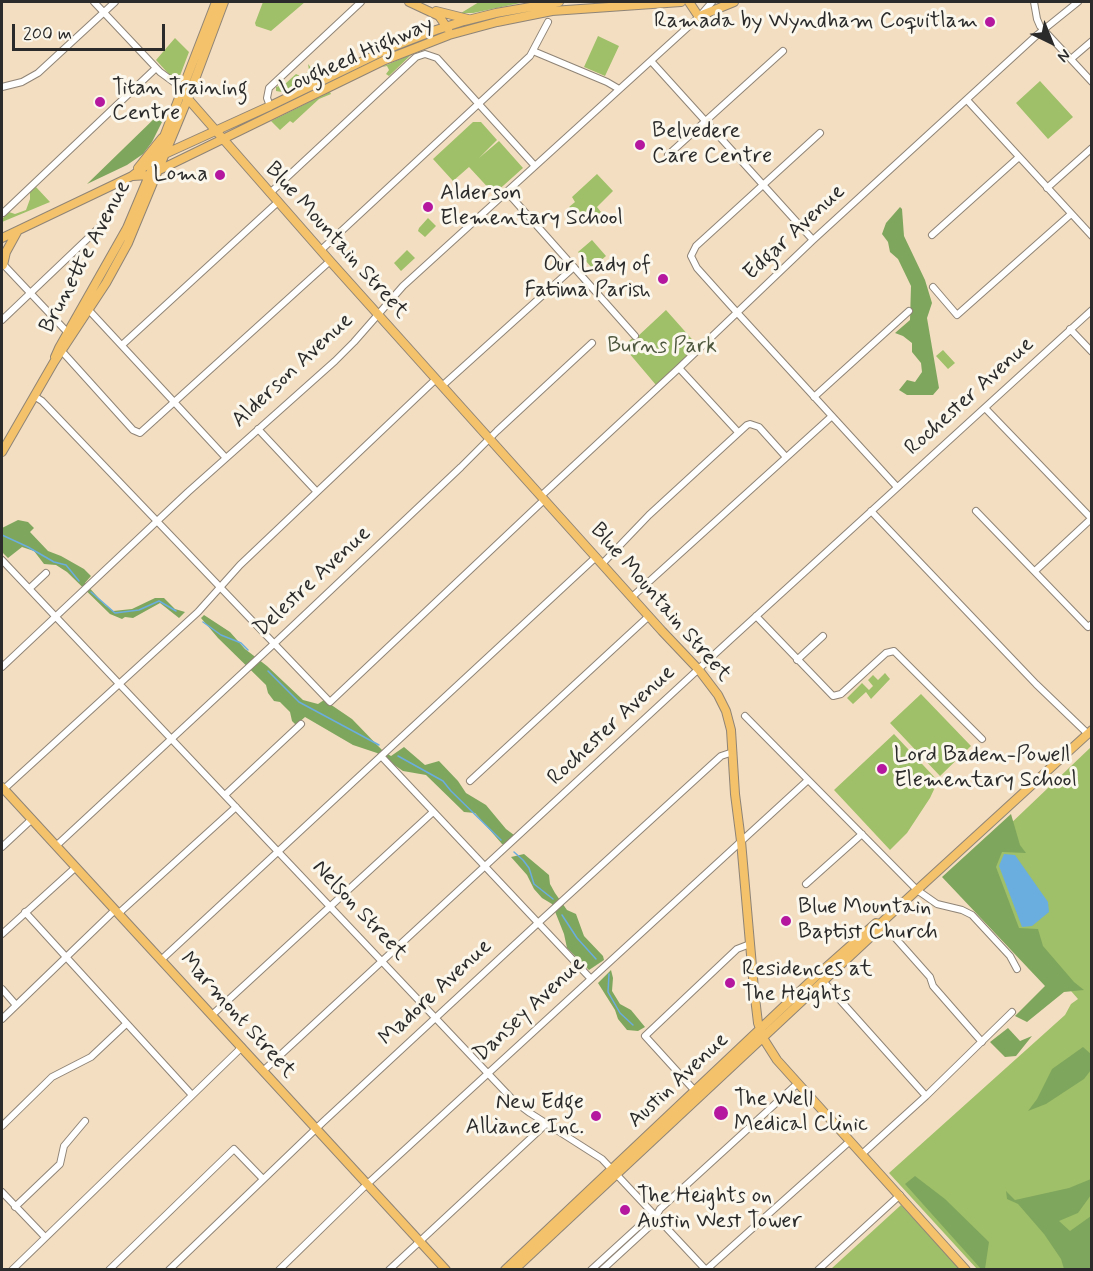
<!DOCTYPE html>
<style>
body{margin:0}
#map{position:relative;width:1093px;height:1271px;overflow:hidden;background:#f3dec2;font-family:Mynerve,sans-serif}
canvas{display:block}
.frame{position:absolute;inset:0;border:3px solid #2b2b2b;pointer-events:none}
.north{position:absolute;left:1021px;top:12px;width:60px;height:60px;-webkit-text-stroke:4px #fbf7ec;paint-order:stroke;rotate:137deg;font-size:16px;font-weight:700;line-height:24px;text-align:center;color:#2b2b2b}
.north::after{content:'';display:block;margin:auto;width:21px;height:27px;background:#2b2b2b;clip-path:polygon(50% 0,100% 100%,50% 72%,0 100%)}
.scale{position:absolute;left:12px;top:24px;width:153px;height:27px;box-sizing:border-box;border:3px solid #2b2b2b;border-top:0;padding-left:8px;font-size:18px;line-height:21px;white-space:nowrap;color:#2b2b2b;-webkit-text-stroke:4px #fbf7ec;paint-order:stroke}
</style>
<div id="map">
<canvas width="1093" height="1271"></canvas>
<div class="frame"></div>
<div class="north">N</div>
<div class="scale">200 m</div>
</div>
<script>
const ctx = document.querySelector('canvas').getContext('2d');
ctx.lineJoin = 'round';
function paint(path, color) {
  ctx.fillStyle = color;
  ctx.fill(path, 'evenodd');
}
function shape(rows) {
  const path = new Path2D();
  for (const r of rows) {
    path.moveTo(r[0], r[1]);
    for (let i = 2; i < r.length; i += 2) path.lineTo(r[i], r[i + 1]);
  }
  return path;
}
function trace(path, color, width, dash) {
  ctx.strokeStyle = color;
  ctx.lineWidth = width;
  ctx.lineCap = dash ? 'butt' : 'round';
  ctx.setLineDash(dash || []);
  ctx.stroke(path);
}
function drawText(font, color, halo, rows, align = 'center') {
  ctx.font = font + ' Mynerve,sans-serif';
  ctx.lineWidth = 6;
  ctx.setLineDash([]);
  ctx.textBaseline = 'middle';
  ctx.strokeStyle = halo;
  ctx.fillStyle = color;
  for (const [text, x, y, turn = 0] of rows) {
    ctx.save();
    ctx.translate(x, y);
    ctx.rotate((+turn || 0) * Math.PI / 180);
    ctx.textAlign = isNaN(turn) ? turn : align;
    if (halo) ctx.strokeText(text, 0, 0);
    ctx.fillText(text, 0, 0);
    ctx.restore();
  }
}
paint(shape([
 [263,2,305,2,271,31,256,26,255,23],
 [479,2,525,2,473,13,461,13],
 [598,36,619,46,605,76,584,67],
 [175,38,189,52,178,81,175,81,156,60],
 [412,54,389,76,386,74,389,70,387,66,382,67],
 [308,64,317,75,282,92,276,91,276,87,285,84,296,74,300,76,308,72,309,70],
 [1040,81,1073,117,1048,139,1016,103],
 [330,92,331,94,319,99,293,123,290,121,280,130,271,121],
 [473,122,481,122,497,140,479,158,499,141,523,168,494,194,469,167,453,181,433,159],
 [597,174,613,191,597,207,601,212,587,225,569,207,575,202,572,197],
 [36,187,50,202,2,222,2,219,9,212,15,214,26,210,30,199,30,192],
 [428,218,436,226,425,237,418,231,419,228],
 [592,240,606,256,592,268,578,252],
 [407,250,415,258,401,271,394,263],
 [666,310,698,346,656,385,623,346,635,336,637,337],
 [943,350,955,363,948,369,936,356],
 [885,673,890,679,871,699,866,692,853,704,847,698,862,683,869,690,873,686,868,680,873,675,878,680],
 [921,694,971,746,940,776,890,723],
 [894,734,938,781,930,798,907,833,890,850,834,790],
 [1091,747,1091,1269,977,1269,889,1173,1065,1015,1071,1004,1078,999,964,868],
 [901,1205,960,1269,831,1269]
]), '#9fc069');
paint(shape([
 [159,114,165,116,152,142,143,154,127,165,87,184],
 [900,207,902,209,904,236,925,280,932,303,927,318,939,388,933,395,907,395,899,390,907,380,915,382,922,372,921,363,912,352,912,343,903,336,895,333,910,320,911,286,898,259,890,252,888,242,882,234,886,223],
 [18,520,28,522,34,528,30,532,48,551,61,556,84,569,91,576,85,583,105,605,113,611,132,609,155,598,164,598,175,609,185,612,179,618,160,603,133,618,125,617,122,619,110,614,67,572,56,565,44,564,34,551,22,547,8,558,2,552,2,528],
 [204,615,230,632,245,649,267,666,303,700,318,704,324,700,352,719,383,751,391,756,404,747,425,765,439,761,458,781,466,793,486,805,506,829,514,835,504,845,502,844,475,813,464,812,426,775,403,771,377,753,353,745,305,717,296,725,292,721,290,712,280,702,274,701,268,693,266,685,218,638,201,618],
 [1011,814,1020,845,1026,853,1002,852,996,867,1019,928,1038,929,1043,946,1074,982,1084,990,1064,992,1027,1022,1015,1016,1045,986,942,877],
 [524,854,549,875,550,884,555,893,567,910,576,914,584,936,603,956,604,960,589,970,567,948,564,934,552,904,542,898,534,889,527,875,511,857],
 [611,970,613,978,612,991,620,1004,631,1010,645,1027,638,1031,627,1030,618,1019,615,1010,598,983],
 [1008,1028,1020,1041,1032,1036,1016,1056,1005,1057,990,1042],
 [1083,1047,1092,1055,1091,1070,1084,1079,1046,1104,1028,1111,1037,1099,1052,1069],
 [915,1176,945,1199,989,1242,985,1269,981,1269,905,1184],
 [1091,1179,1091,1195,1078,1213,1059,1221,1070,1231,1091,1216,1091,1269,1064,1269,1061,1259,1044,1234,1018,1204,1007,1199,1006,1191,1015,1200,1069,1188]
]), '#7fa65d');
paint(shape([
 [1004,854,1015,855,1048,902,1049,912,1032,926,1022,927,999,866]
]), '#6aaddf');
trace(shape([
 [2,535,28,547,54,562,66,565,79,581],
 [91,592,115,613,139,610,159,601,176,611],
 [203,622,221,635,241,643,248,650],
 [268,671,299,702,379,745],
 [398,756,443,781,451,791,501,840],
 [514,852,523,860,529,868,534,884,553,899],
 [562,915,577,938,596,959],
 [609,974,608,992,620,1013,633,1025]
]), '#6aaddf', 1.5);
const minor = shape([
 [94,2,160,72,175,83,184,85],
 [1034,2,1037,19,1040,26,1092,82],
 [533,51,607,82,619,89],
 [1071,59,1092,41],
 [651,61,813,240],
 [2,87,22,82,38,73,115,2],
 [967,100,1092,236],
 [270,106,267,98,269,88,361,2],
 [820,133,696,246,691,256,697,268,732,307,897,487],
 [668,155,783,51],
 [1047,188,1092,148],
 [507,192,635,336],
 [270,193,416,57,425,54,437,58,535,166],
 [3,213,156,68],
 [932,235,1019,157],
 [321,250,530,56,548,22],
 [2,263,69,334],
 [933,287,957,315,1071,214],
 [86,307,226,458],
 [2,320,104,223],
 [1070,329,1092,352],
 [122,345,278,202],
 [59,348,133,430,140,433,330,261],
 [679,368,738,432],
 [442,386,574,267],
 [34,396,42,401,330,702,544,500],
 [814,397,909,311],
 [985,408,1091,518],
 [258,429,317,492],
 [541,496,679,368,813,240,1037,35,1078,2],
 [871,511,1036,684,1087,733],
 [976,511,1088,627,1092,624],
 [2,560,514,1101,530,1113,602,1159,706,1270],
 [602,564,649,515,747,425,750,424,759,427,786,457],
 [1035,571,1092,518],
 [30,588,46,573],
 [632,597,832,416],
 [756,616,833,696,841,694,886,653,894,651,982,739],
 [797,660,823,636],
 [2,667,188,492,335,361,354,342,403,286,699,17,712,2],
 [745,716,917,890,937,904,962,910,972,915,1010,956,1017,969],
 [381,756,591,979],
 [470,781,649,616],
 [4,789,198,612,240,565,436,379],
 [225,795,301,724],
 [56,846,278,640,461,467,497,431,592,343],
 [2,847,32,819],
 [806,884,862,834],
 [25,912,192,1095],
 [119,913,236,807],
 [882,923,930,977,933,986,982,1042],
 [2,934,76,867],
 [161,960,596,557],
 [823,981,926,1096],
 [2,989,16,1005],
 [212,1015,433,812],
 [2,1019,115,910],
 [263,1071,730,640,1092,310],
 [695,1091,645,1036,737,949,750,944],
 [2,1126,52,1077,91,1057,126,1024],
 [862,1154,926,1096,1012,1012],
 [2,1192,45,1237],
 [15,1207,60,1164,64,1146,85,1121],
 [12,1270,242,1047],
 [109,1270,234,1149,263,1179],
 [169,1270,323,1122,538,923,721,756,733,752],
 [279,1270,363,1188,808,780],
 [389,1270,546,1124],
 [591,1270,649,1217,655,1216],
 [602,1270,651,1225,660,1209,798,1083],
 [706,1270,850,1141],
 [818,1270,900,1195]
]);
const major = shape([
 [409,2,439,16,448,29],
 [689,2,699,17],
 [436,11,468,19],
 [702,15,734,2],
 [182,92,330,261,662,631,699,670,718,695,726,711,731,730,735,794,741,841,754,989,758,1023,763,1038,777,1060,966,1270],
 [155,160,216,2],
 [138,168,162,138],
 [133,176,149,175,385,60,449,35,497,22,552,11,681,2],
 [2,238,132,176,156,158,270,106,392,47,436,30,464,21,496,13,559,2],
 [2,265,3,265,6,252,17,232],
 [55,357,59,348,127,228,151,171],
 [2,452,54,362,106,283,128,243,188,98,224,2],
 [2,787,446,1270],
 [505,1270,814,978,876,923,880,924],
 [514,1270,879,929,880,924,917,890,1092,730]
]);
trace(minor, '#8f8476', 8);
trace(major, '#8f8476', 10);
trace(minor, '#fff', 6);
trace(major, '#f3c26a', 8);
for (const [x, y, r, color] of [
 [990,22,6,"#b5179e"],
 [100,102,6,"#b5179e"],
 [640,145,6,"#b5179e"],
 [220,175,6,"#b5179e"],
 [428,207,6,"#b5179e"],
 [663,279,6,"#b5179e"],
 [882,769,6,"#b5179e"],
 [786,921,6,"#b5179e"],
 [730,983,6,"#b5179e"],
 [721,1113,8,"#b5179e"],
 [596,1116,6,"#b5179e"],
 [625,1210,6,"#b5179e"]
]) {
  const dot = new Path2D();
  dot.arc(x, y, r, 0, 2 * Math.PI);
  ctx.fillStyle = color;
  ctx.fill(dot);
  trace(dot, '#fbf7ec', 2);
}
drawText('22px', '#2b2b2b', '#fbf7ec', [
 ["Ramada by Wyndham Coquitlam",978,22,"right"],
 ["Titan Training",112,89],
 ["Centre",112,114],
 ["Belvedere",652,132],
 ["Care Centre",652,157],
 ["Loma",208,175,"right"],
 ["Alderson",440,194],
 ["Elementary School",440,219],
 ["Our Lady of",651,266,"right"],
 ["Fatima Parish",651,291,"right"],
 ["Lord Baden-Powell",894,756],
 ["Elementary School",894,781],
 ["Blue Mountain",798,908],
 ["Baptist Church",798,933],
 ["Residences at",742,970],
 ["The Heights",742,995],
 ["The Well",734,1100],
 ["Medical Clinic",734,1125],
 ["New Edge",584,1103,"right"],
 ["Alliance Inc.",584,1128,"right"],
 ["The Heights on",637,1197],
 ["Austin West Tower",637,1222]
], 'left');
drawText('22px', '#2b2b2b', '#fbf7ec', [
 ["Lougheed Highway",357,57,-24],
 ["Edgar Avenue",795,233,-43],
 ["Blue Mountain Street",336,241,48],
 ["Brunette Avenue",86,257,-62],
 ["Alderson Avenue",293,371,-43],
 ["Rochester Avenue",970,397,-42],
 ["Delestre Avenue",313,582,-43],
 ["Blue Mountain Street",660,603,49],
 ["Rochester Avenue",612,726,-43],
 ["Nelson Street",359,911,47],
 ["Madore Avenue",436,993,-43],
 ["Dansey Avenue",530,1010,-43],
 ["Marmont Street",237,1016,48],
 ["Austin Avenue",679,1081,-43]
]);
drawText('22px', '#4e583e', '#fbf7ec', [
 ["Burns Park",662,347]
]);
</script>
